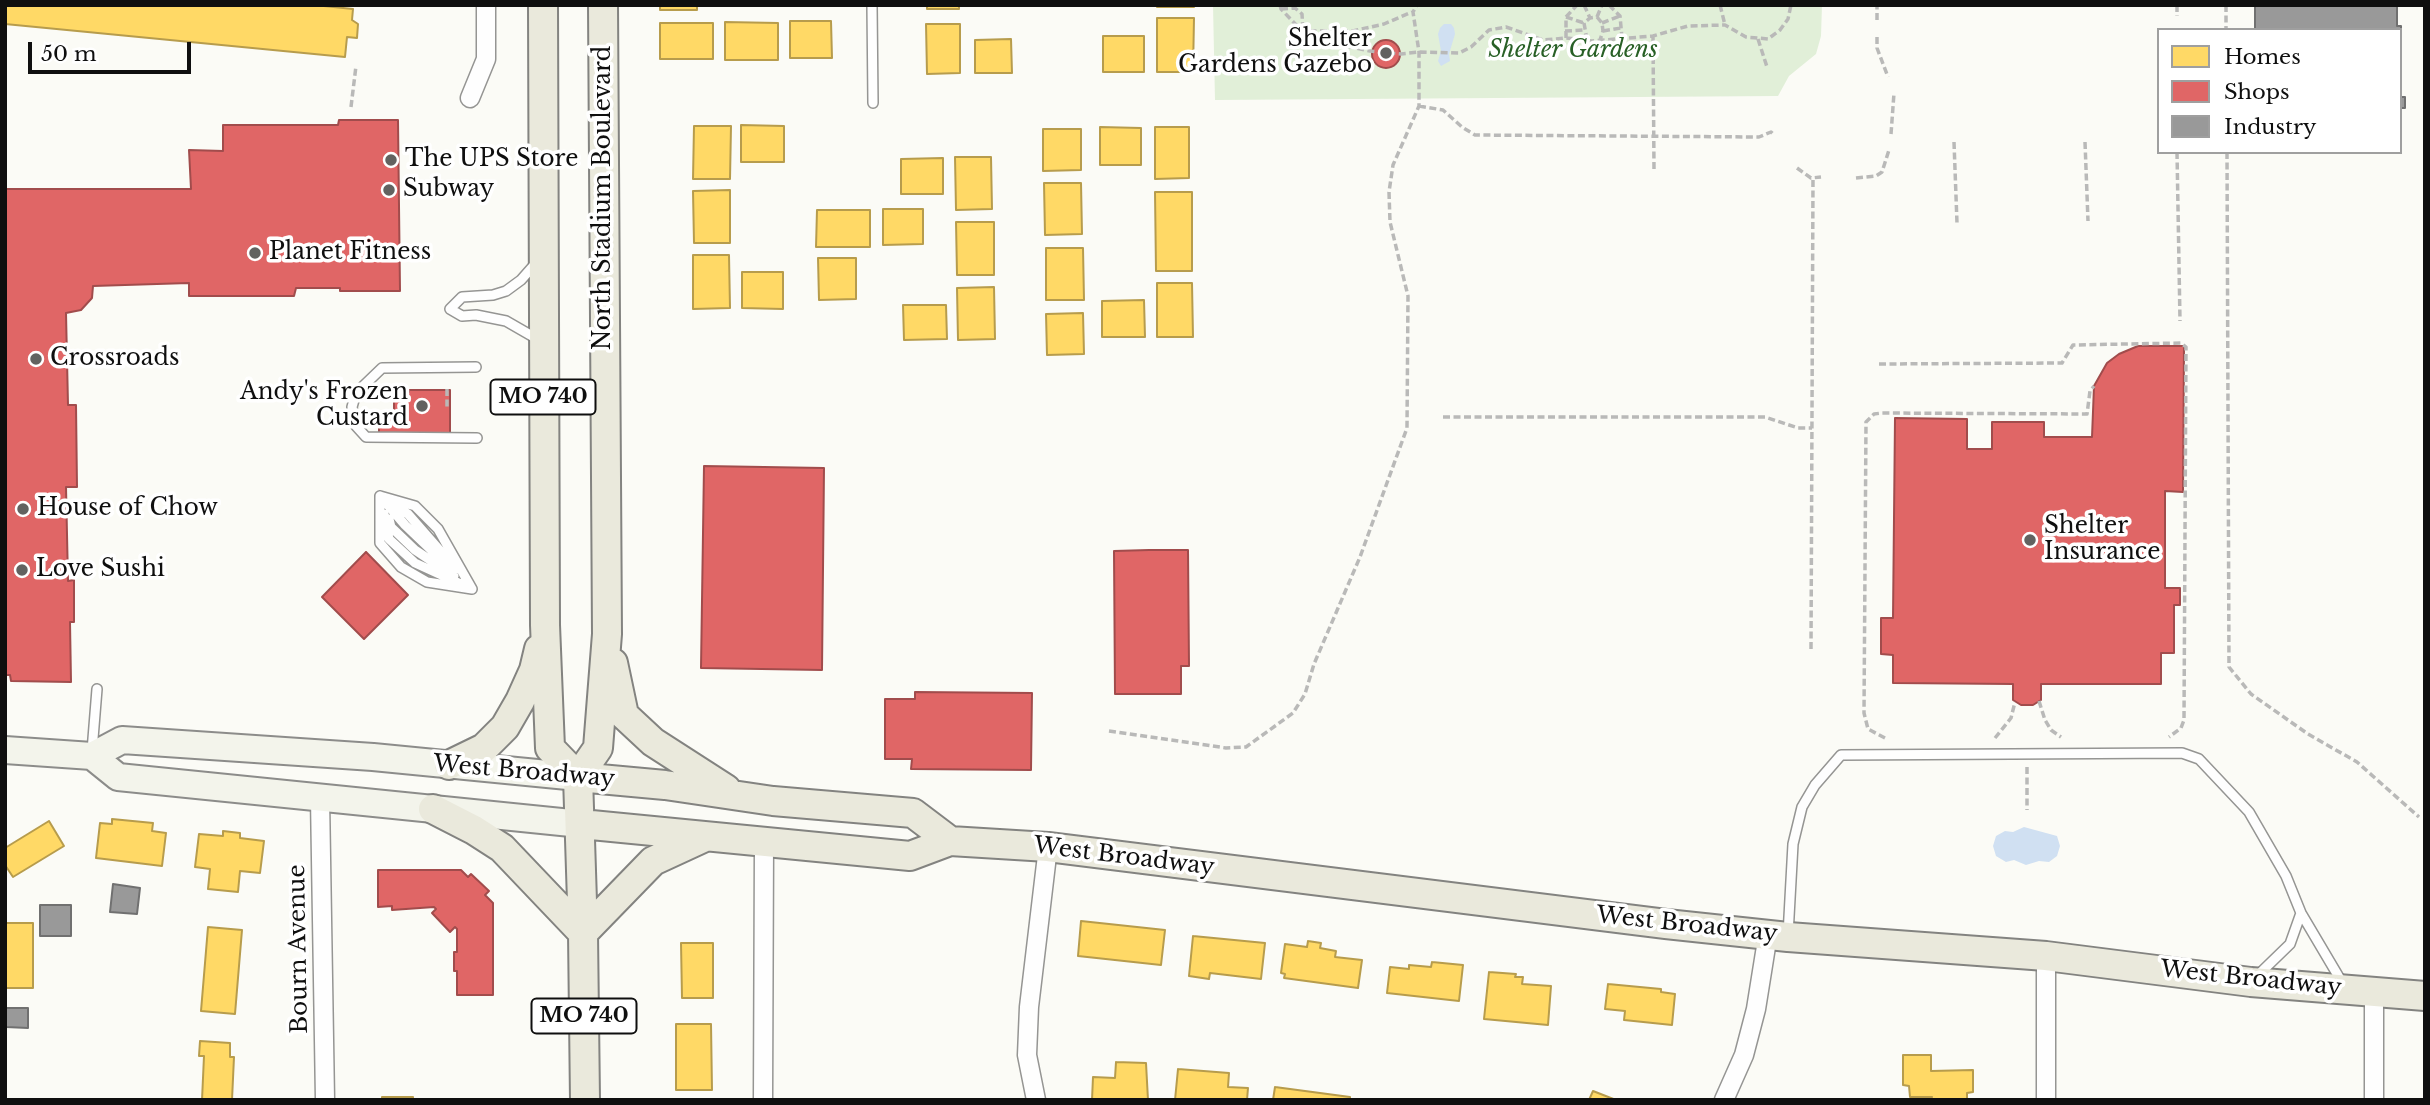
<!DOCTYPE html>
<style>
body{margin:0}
#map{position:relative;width:2430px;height:1105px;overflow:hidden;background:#fbfbf6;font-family:"Libre Baskerville",serif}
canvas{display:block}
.frame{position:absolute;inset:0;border:7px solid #0f0f0f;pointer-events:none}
.legend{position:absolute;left:2157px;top:28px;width:245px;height:126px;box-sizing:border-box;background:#fff;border:2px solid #9f9f9f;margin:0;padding:9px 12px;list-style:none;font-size:21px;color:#0f0f0f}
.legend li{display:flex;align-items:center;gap:14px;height:35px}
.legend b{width:35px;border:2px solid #9f9f9f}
.scale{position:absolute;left:28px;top:42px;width:163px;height:32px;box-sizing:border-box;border:4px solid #0f0f0f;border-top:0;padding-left:9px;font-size:21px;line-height:24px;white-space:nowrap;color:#0f0f0f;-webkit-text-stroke:5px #fff;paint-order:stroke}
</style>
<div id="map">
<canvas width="2430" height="1105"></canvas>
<div class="frame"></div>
<ul class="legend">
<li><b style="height:19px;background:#ffd966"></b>Homes</li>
<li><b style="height:19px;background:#e06666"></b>Shops</li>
<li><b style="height:19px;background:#999"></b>Industry</li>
</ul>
<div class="scale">50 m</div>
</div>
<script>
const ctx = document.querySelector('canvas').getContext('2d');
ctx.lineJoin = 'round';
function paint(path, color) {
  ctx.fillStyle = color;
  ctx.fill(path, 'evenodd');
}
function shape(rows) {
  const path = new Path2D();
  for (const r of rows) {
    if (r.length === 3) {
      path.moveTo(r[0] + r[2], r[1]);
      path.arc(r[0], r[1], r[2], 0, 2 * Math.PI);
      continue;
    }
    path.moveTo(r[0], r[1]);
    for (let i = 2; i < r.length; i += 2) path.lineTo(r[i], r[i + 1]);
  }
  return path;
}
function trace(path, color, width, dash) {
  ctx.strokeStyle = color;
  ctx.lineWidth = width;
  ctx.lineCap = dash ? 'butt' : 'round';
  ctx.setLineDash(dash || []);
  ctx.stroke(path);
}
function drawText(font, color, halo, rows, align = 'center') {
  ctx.font = font + ' "Libre Baskerville",serif';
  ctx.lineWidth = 7;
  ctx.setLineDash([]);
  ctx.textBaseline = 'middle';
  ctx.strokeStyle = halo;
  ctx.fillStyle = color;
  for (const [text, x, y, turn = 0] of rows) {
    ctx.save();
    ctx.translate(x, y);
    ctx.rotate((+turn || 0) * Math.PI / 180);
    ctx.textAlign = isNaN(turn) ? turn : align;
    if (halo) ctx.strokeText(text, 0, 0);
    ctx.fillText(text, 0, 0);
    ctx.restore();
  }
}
paint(shape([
 [1213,5,1822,5,1821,36,1816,54,1789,76,1778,96,1215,100]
]), '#e1efd8');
paint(shape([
 [1444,24,1451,24,1454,28,1455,34,1449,54,1450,61,1441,66,1438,61,1441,51,1438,34,1440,28],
 [2024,827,2057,836,2060,846,2057,856,2049,862,2039,861,2026,865,2014,860,2006,862,1996,856,1993,846,1996,836,2005,831,2013,832]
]), '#d0e0f2');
const homes = shape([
 [5,5,314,5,353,9,352,20,358,24,357,38,347,37,345,57,5,24,5,5],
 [660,5,697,5,697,10,660,10,660,5],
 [927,5,959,5,959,9,927,9,927,5],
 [1157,5,1194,5,1194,7,1157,7,1157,5],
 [1157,18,1194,18,1193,72,1157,72,1157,18],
 [790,21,831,21,832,58,790,58,790,21],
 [725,22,778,23,778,60,725,60,725,22],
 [660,23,713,23,713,59,660,59,660,23],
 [926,24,960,24,960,73,927,74,926,24],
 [1103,36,1144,36,1144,72,1103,72,1103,36],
 [1011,39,1012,73,975,73,975,40,1011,39],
 [741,125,784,126,784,162,741,162,741,125],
 [694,126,731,126,730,179,693,179,694,126],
 [1100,127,1141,128,1141,165,1100,165,1100,127],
 [1155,127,1189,127,1189,178,1155,179,1155,127],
 [1043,129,1081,129,1081,170,1043,171,1043,129],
 [955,157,991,157,992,209,956,210,955,157],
 [943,158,943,194,901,194,901,159,943,158],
 [1044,183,1081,183,1082,234,1045,235,1044,183],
 [730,190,730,243,694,243,693,191,730,190],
 [1155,192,1192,192,1192,271,1156,271,1155,192],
 [883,209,923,209,923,244,883,245,883,209],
 [817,210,870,210,870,247,816,247,817,210],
 [956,222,994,222,994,275,957,275,956,222],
 [1046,248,1083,248,1084,300,1046,300,1046,248],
 [693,255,729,255,730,308,693,309,693,255],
 [818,258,856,258,856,299,819,300,818,258],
 [742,272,783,272,783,309,742,308,742,272],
 [1157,283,1192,283,1193,337,1157,337,1157,283],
 [994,287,995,339,958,340,957,288,994,287],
 [1144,300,1145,337,1102,337,1102,301,1144,300],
 [903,305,946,305,947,339,904,340,903,305],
 [1083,313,1084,354,1047,355,1046,314,1083,313],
 [112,819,153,823,152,831,166,833,162,866,96,858,100,823,112,824,112,819],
 [49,821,64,846,13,877,5,865,5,848,49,821],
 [223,831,240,833,240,838,264,841,260,873,240,871,238,892,208,889,210,869,195,867,199,834,223,836,223,831],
 [1081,921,1165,930,1161,965,1078,956,1081,921],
 [5,923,33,923,33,988,5,988,5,923],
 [208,927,242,930,235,1014,201,1011,208,927],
 [1193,936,1265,943,1261,979,1210,973,1209,979,1189,976,1193,936],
 [1308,941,1321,943,1320,948,1336,951,1335,957,1362,960,1358,988,1284,978,1285,974,1281,973,1285,944,1307,947,1308,941],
 [681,943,713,943,713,998,682,998,681,943],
 [1432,962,1463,965,1459,1001,1387,993,1390,967,1409,969,1409,965,1431,967,1432,962],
 [1489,972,1516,974,1515,977,1523,977,1522,984,1551,986,1548,1025,1484,1019,1489,972],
 [1608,984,1661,989,1661,992,1675,994,1672,1025,1624,1020,1625,1011,1605,1009,1608,984],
 [676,1024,711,1024,712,1090,676,1090,676,1024],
 [200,1041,230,1043,230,1057,234,1057,232,1100,202,1100,204,1056,199,1056,200,1041],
 [1903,1055,1931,1055,1931,1071,1973,1070,1973,1092,1967,1093,1967,1100,1931,1100,1932,1097,1910,1097,1909,1086,1903,1085,1903,1055],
 [1116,1062,1146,1063,1148,1100,1092,1100,1093,1077,1115,1078,1116,1062],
 [1178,1069,1229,1073,1228,1087,1248,1088,1247,1100,1175,1100,1178,1069],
 [1275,1087,1350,1097,1350,1100,1273,1100,1275,1087],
 [1593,1091,1616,1100,1589,1100,1593,1091],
 [382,1097,413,1097,413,1100,382,1100,382,1097]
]);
paint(homes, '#ffd966');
trace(homes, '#b79c4c', 2);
const shops = shape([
 [1386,54,14],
 [339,120,398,120,400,291,340,291,340,288,296,288,294,296,189,296,189,283,93,286,92,298,81,310,66,313,68,405,76,405,77,487,66,487,68,581,74,580,74,622,70,622,71,682,11,681,10,675,5,675,5,189,191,189,189,150,223,151,223,125,338,125,339,120],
 [2138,346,2184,346,2183,492,2165,491,2165,588,2180,588,2180,605,2174,605,2174,653,2161,653,2161,684,2041,684,2041,700,2033,705,2021,705,2013,700,2013,684,1893,683,1893,655,1881,654,1881,618,1893,618,1895,418,1967,419,1967,449,1992,449,1992,422,2044,422,2044,437,2092,437,2094,386,2107,363,2119,354,2138,346],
 [409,390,450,390,450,436,379,433,379,419,394,419,394,392,409,392,409,390],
 [704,466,824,468,822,670,701,668,704,466],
 [1149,550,1188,550,1189,666,1181,666,1181,694,1115,694,1114,551,1149,550],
 [366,552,408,595,364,639,322,597,366,552],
 [915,692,1032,693,1031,770,911,769,912,759,885,759,885,699,915,699,915,692],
 [378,870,461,870,468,877,471,874,489,891,485,895,493,903,493,995,457,995,457,971,454,971,454,952,457,952,457,929,455,927,450,932,432,913,436,909,434,907,392,910,392,906,378,907,378,870]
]);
paint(shops, '#e06666');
trace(shops, '#a14c4c', 2);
const industry = shape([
 [2255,5,2397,5,2397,26,2401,26,2401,97,2405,97,2405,108,2400,108,2400,30,2255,30,2255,5],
 [113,884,140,888,137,914,110,912,113,884],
 [40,905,71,905,71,936,40,936,40,905],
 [6,1008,28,1008,28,1028,6,1027,6,1008]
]);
paint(industry, '#999');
trace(industry, '#707070', 2);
const lane = shape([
 [872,5,873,103],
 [536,263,521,280,506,291,493,295,462,297,450,309,462,316,476,315,506,321,539,340],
 [476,367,382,368,356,393,352,407,356,426,366,437,477,438],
 [380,496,380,543,401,567,427,582,472,589],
 [380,496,415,506,438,529,472,589],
 [390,502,408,514,456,569],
 [387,504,405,525,448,566],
 [384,514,389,539,415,563,461,584],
 [389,519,391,527,415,550,454,576],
 [92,751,97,689],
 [1788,935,1793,844,1802,807,1815,785,1841,755,2182,753,2199,759,2249,812,2286,876,2301,913,2343,984],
 [2257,976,2290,944,2301,913]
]);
const street = shape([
 [470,98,486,59,486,5],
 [320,798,325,1100],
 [2046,956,2046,1100],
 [2374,992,2374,1100],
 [763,1100,764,843],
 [1036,1100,1027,1055,1029,1007,1048,847],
 [1724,1100,1744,1055,1756,1009,1768,934]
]);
const secondary = shape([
 [5,750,92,756,122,740,373,757,578,777],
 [92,756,118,777,581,824]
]);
const primary = shape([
 [543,5,545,625,550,748,578,777],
 [613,663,624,715,653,742,726,789],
 [449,765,484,748,505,727,520,701,534,670,539,649],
 [578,777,598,748,607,634,603,5],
 [578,777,665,785,773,801,913,813,950,841],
 [578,777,583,933,585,1100],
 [433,809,474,830,502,848,583,933],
 [581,824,910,856,950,841,1048,847,1666,924,1788,937,2046,956,2251,982,2425,996],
 [583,933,653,861,705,837]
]);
trace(lane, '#959593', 12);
trace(street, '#959593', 21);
trace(secondary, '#8c8c8a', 30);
trace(primary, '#838380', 32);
trace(shape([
 [1280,5,1281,9,1302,31,1353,31,1384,24,1412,12],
 [1584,5,1590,18],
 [1609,5,1620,16,1622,38],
 [1720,5,1725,25],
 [2177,5,2177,16],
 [2226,5,2226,30],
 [1281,9,1295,8,1302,14,1303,30],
 [1566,17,1584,23],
 [1597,17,1602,23,1603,31,1600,40],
 [1597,17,1602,5],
 [1877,20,1877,5],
 [1602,23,1620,16],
 [1325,31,1327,42,1370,51,1401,54,1419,52,1459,53,1471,47,1489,30,1506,27,1543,40,1566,38,1592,41,1653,36,1688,26,1725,25,1746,37,1768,39,1780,30,1788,19,1791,5],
 [1565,31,1584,30],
 [1603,31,1621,28],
 [1653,36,1654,169],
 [1877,37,1877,48,1888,77],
 [1566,38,1566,17,1577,5],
 [1758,39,1767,67],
 [1587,40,1584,23,1590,18,1597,17],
 [1419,106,1443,110,1462,127,1475,135,1759,137,1771,132,1773,134],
 [351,107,356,66],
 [1891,134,1894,93],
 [1954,142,1957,223],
 [2085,142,2088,221],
 [2177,152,2180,321],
 [2227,152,2229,667,2251,694,2308,734,2357,762,2419,817],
 [1797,168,1811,178,1821,177],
 [1856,178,1876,176,1882,172,1889,150],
 [1879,364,2062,363,2073,345,2181,343,2186,347,2184,720,2181,728,2169,737],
 [447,389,447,409],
 [1443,417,1765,417,1798,428,1812,428],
 [1811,649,1813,178],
 [2039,701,2045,720,2051,730,2061,737],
 [1109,731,1226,748,1246,747,1293,713,1305,694,1314,664,1360,557,1407,428,1408,296,1390,222,1389,192,1393,165,1419,106,1419,52,1413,12,1417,5],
 [1885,738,1868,729,1864,713,1866,422,1874,414,1882,413,2087,414,2090,391,2094,386],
 [1995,738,2011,718,2015,702],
 [2027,767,2027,810]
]), '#b9b9b8', 3.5, [7, 3.5]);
trace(lane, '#fefefe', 9);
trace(street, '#fefefe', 18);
trace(secondary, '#f3f4eb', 26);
trace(primary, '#eae9dc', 28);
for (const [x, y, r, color] of [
 [1386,53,7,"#626260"],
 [391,160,7,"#626260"],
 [389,190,7,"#626260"],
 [255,253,7,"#626260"],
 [36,359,7,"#626260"],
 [422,406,7,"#626260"],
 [23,509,7,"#626260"],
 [2030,540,7,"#626260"],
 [22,570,7,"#626260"]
]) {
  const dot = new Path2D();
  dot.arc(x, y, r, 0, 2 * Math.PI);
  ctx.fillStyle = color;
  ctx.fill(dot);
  trace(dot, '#fff', 2.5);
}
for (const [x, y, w] of [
 [543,397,105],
 [584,1016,105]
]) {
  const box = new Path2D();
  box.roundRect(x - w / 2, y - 17.5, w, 35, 5);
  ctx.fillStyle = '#fff';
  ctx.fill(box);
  trace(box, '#0f0f0f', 2);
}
drawText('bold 21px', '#0f0f0f', null, [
 ["MO 740",543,397],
 ["MO 740",584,1016]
]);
drawText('23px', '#0f0f0f', '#fff', [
 ["Shelter",1372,40,"right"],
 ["Gardens Gazebo",1372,66,"right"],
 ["The UPS Store",405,160],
 ["Subway",403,190],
 ["Planet Fitness",269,253],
 ["Crossroads",50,359],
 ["Andy's Frozen",408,393,"right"],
 ["Custard",408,419,"right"],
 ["House of Chow",37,509],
 ["Shelter",2044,527],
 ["Insurance",2044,553],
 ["Love Sushi",36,570]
], 'left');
drawText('italic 23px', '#286026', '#fff', [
 ["Shelter Gardens",1573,51]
]);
drawText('23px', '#0f0f0f', '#fff', [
 ["North Stadium Boulevard",604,198,-90],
 ["West Broadway",524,772,5],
 ["West Broadway",1124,857,7],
 ["West Broadway",1687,925,6],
 ["Bourn Avenue",299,949,-91],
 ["West Broadway",2251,979,6]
]);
</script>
